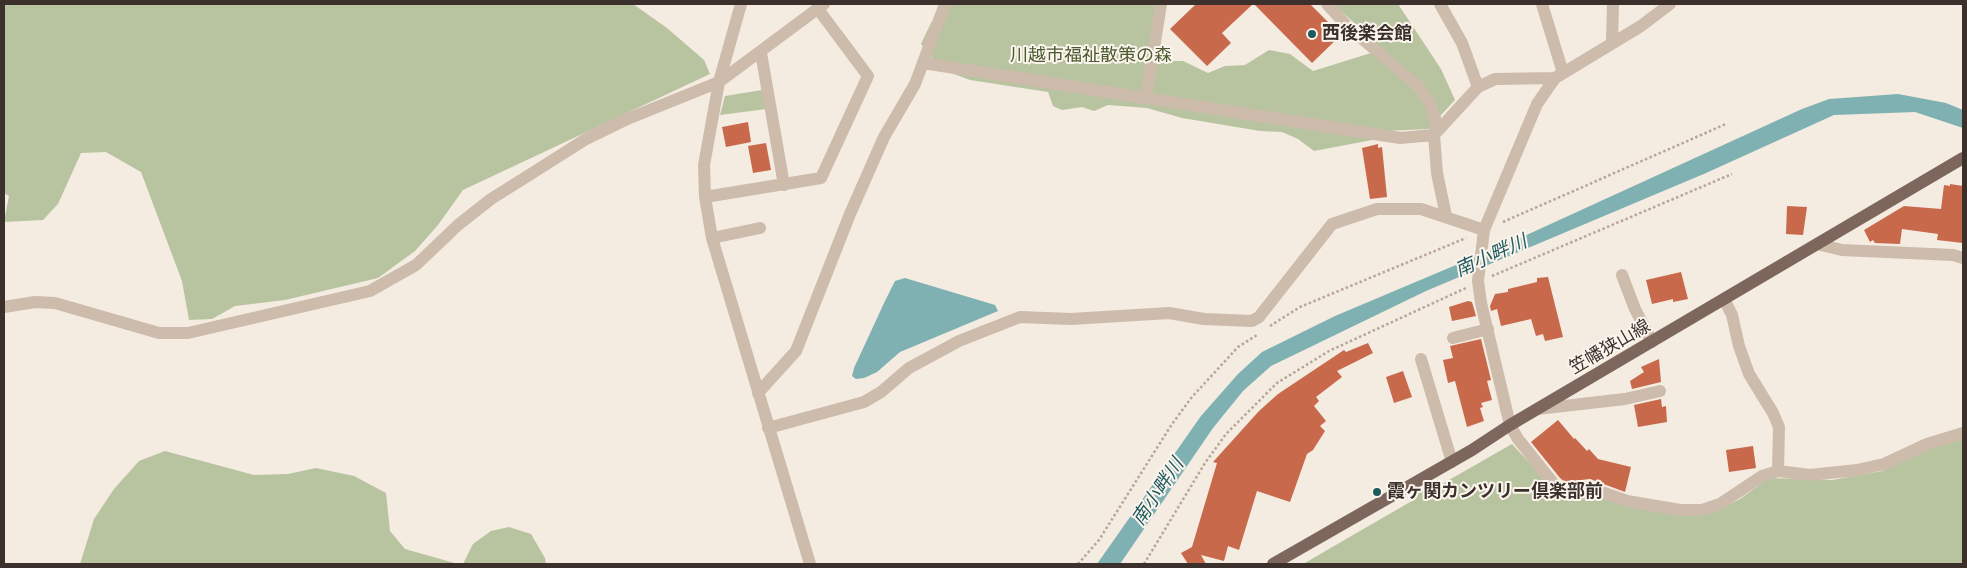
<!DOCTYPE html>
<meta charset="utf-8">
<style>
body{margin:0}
#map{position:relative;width:1967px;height:568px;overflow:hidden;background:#f4ebe1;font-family:Quicksand,sans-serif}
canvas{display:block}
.frame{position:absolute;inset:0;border:5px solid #3b302b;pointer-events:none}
</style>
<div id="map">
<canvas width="1967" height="568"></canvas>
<div class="frame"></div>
</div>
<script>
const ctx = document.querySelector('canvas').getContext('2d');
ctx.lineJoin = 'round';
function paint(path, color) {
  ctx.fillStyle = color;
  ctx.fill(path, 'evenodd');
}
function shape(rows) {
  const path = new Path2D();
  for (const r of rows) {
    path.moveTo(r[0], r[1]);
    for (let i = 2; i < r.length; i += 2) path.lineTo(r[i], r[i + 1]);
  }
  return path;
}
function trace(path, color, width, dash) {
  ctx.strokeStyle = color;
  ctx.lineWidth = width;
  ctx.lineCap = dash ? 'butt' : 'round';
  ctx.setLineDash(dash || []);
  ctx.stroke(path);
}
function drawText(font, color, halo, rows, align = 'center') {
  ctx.font = font + ' Quicksand,"Noto Sans JP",sans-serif';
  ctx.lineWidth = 4;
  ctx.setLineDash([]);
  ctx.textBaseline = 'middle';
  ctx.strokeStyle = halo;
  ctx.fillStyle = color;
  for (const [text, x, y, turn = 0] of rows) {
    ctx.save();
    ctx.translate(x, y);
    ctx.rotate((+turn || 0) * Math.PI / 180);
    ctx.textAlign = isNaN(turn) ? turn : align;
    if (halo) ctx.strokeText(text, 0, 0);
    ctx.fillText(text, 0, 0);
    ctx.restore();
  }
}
paint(shape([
 [4,4,633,4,667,28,704,60,710,74,463,190,438,225,415,251,378,278,285,300,235,306,212,319,189,320,182,281,141,172,106,152,81,153,58,204,43,220,4,222,9,196,4,193],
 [949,4,1159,4,1161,49,1167,61,1183,61,1208,73,1225,66,1245,65,1269,50,1290,54,1313,71,1371,53,1361,29,1333,4,1398,4,1441,69,1455,100,1428,129,1385,131,1372,140,1314,151,1298,139,1282,132,1260,131,1182,118,1147,108,1108,105,1094,111,1082,107,1062,110,1053,106,1048,92,970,80,941,69,921,44,931,23],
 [762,90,766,109,720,115,725,96],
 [1963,439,1963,564,1303,564,1417,498,1415,495,1422,489,1439,482,1442,484,1512,444,1562,498,1585,491,1717,511,1740,499,1769,478,1832,480,1882,471,1947,440],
 [165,451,254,475,288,474,316,468,354,476,386,493,390,531,405,549,458,564,80,564,94,519,114,489,139,461],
 [509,527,531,534,545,558,546,564,463,564,473,544,491,531]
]), '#b8c4a0');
paint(shape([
 [1898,94,1946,103,1963,110,1963,128,1915,112,1834,115,1706,173,1426,291,1271,366,1243,391,1213,428,1120,564,1097,564,1201,416,1238,374,1262,352,1335,316,1520,238,1802,109,1829,99],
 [905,278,995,305,998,311,900,352,877,372,864,378,856,379,852,376,854,368,885,301,895,281]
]), '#7fb0b2');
paint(shape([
 [1196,4,1253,4,1222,33,1231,43,1207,66,1170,29],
 [1254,4,1310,4,1341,35,1312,63],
 [748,122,751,142,726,147,722,127],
 [766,143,771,170,753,173,748,146],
 [1378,144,1378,148,1382,147,1387,197,1370,199,1362,148],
 [1950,184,1963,186,1963,243,1937,240,1938,234,1902,229,1900,244,1875,243,1873,240,1870,242,1864,230,1904,206,1941,209,1944,185,1950,186],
 [1787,206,1807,207,1803,235,1786,234],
 [1681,272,1688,299,1673,302,1673,299,1652,304,1646,280],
 [1548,277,1563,337,1545,341,1543,334,1536,336,1531,319,1501,326,1497,309,1491,311,1490,306,1495,294,1508,292,1508,289,1537,282,1537,278],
 [1468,301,1472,302,1476,316,1452,321,1449,307],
 [1481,339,1491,380,1487,381,1492,400,1481,403,1483,407,1480,408,1484,421,1467,427,1455,381,1448,383,1443,360,1453,358,1450,346],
 [1368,343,1373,353,1337,371,1342,377,1316,397,1319,401,1314,406,1326,421,1320,426,1325,431,1313,450,1307,454,1290,502,1257,491,1239,550,1228,546,1224,561,1201,555,1206,564,1188,564,1181,553,1192,547,1217,463,1213,462,1259,411,1278,394,1344,350,1346,352],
 [1659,359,1661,382,1632,389,1630,381,1644,372,1641,367],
 [1403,371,1412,397,1394,403,1386,377],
 [1661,399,1662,407,1666,406,1667,422,1638,427,1634,405],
 [1558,420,1574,439,1575,438,1587,451,1589,449,1598,459,1631,467,1625,492,1590,479,1565,482,1560,478,1531,442],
 [1753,446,1756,468,1729,472,1726,450]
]), '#c8694b');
trace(shape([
 [1503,222,1726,124],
 [1492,276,1732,174],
 [1270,326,1300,307,1466,238],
 [1078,564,1099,540,1172,424,1192,397,1238,347,1257,335],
 [1144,564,1205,463,1226,434,1277,383,1329,351,1466,288]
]), '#b9a596', 2.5, [2.5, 2.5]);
trace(shape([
 [741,4,719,82,704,165,705,197,712,238,810,564],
 [1327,4,1346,25,1419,87,1430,104,1436,121,1434,135],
 [1440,4,1462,43,1478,87],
 [1542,4,1563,73],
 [1670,4,1641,26,1555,78,1537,104,1484,230,1478,281,1481,303,1510,425,1518,439,1554,484,1563,490,1587,487,1627,501,1680,510,1702,510,1720,504,1762,476,1778,471],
 [1612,42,1613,4],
 [761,53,784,185],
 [923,63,1400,138,1434,135,1437,173,1446,216],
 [1146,98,1161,4],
 [1434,135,1478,87,1495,79,1555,78],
 [705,197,821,178,868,76,818,9],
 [712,238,760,228],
 [1817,244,1842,250,1953,255,1963,258],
 [1622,275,1635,309,1652,342],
 [1724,299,1732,315,1739,346,1749,374,1773,413,1779,427,1778,471,1810,475,1857,470,1884,464,1927,444,1963,433],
 [4,307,35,302,55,303,159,333,188,333,370,291,416,265,458,225,491,199,534,172,586,139,625,120,719,82,824,4],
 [1453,338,1488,329],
 [1421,359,1452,462],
 [758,393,796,351,850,214,884,137,915,84,945,4],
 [1537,409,1625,399,1660,391],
 [768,428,864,402,881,392,909,368,959,341,1020,317,1071,319,1169,313,1204,319,1252,321,1259,317,1332,224,1377,209,1421,209,1484,230]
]), '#cdbbac', 12);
trace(shape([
 [1273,564,1472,450,1510,425,1963,158]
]), '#7d675c', 12);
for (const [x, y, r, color] of [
 [1312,34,5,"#1f5a5e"],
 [1377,492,5,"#1f5a5e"]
]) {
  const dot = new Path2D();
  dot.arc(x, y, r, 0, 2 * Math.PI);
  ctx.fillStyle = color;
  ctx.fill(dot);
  trace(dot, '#fbf5ee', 2);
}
drawText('bold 18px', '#3b302b', '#fbf5ee', [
 ["西後楽会館",1322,34],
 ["霞ヶ関カンツリー倶楽部前",1387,492]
], 'left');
drawText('18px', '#4a5a2e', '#fbf5ee', [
 ["川越市福祉散策の森",1091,56]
]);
drawText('18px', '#3b302b', '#fbf5ee', [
 ["笠幡狭山線",1610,347,-30]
]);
drawText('italic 19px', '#1f5a5e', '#fbf5ee', [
 ["南小畔川",1491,256,-24],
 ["南小畔川",1158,492,-56]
]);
</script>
